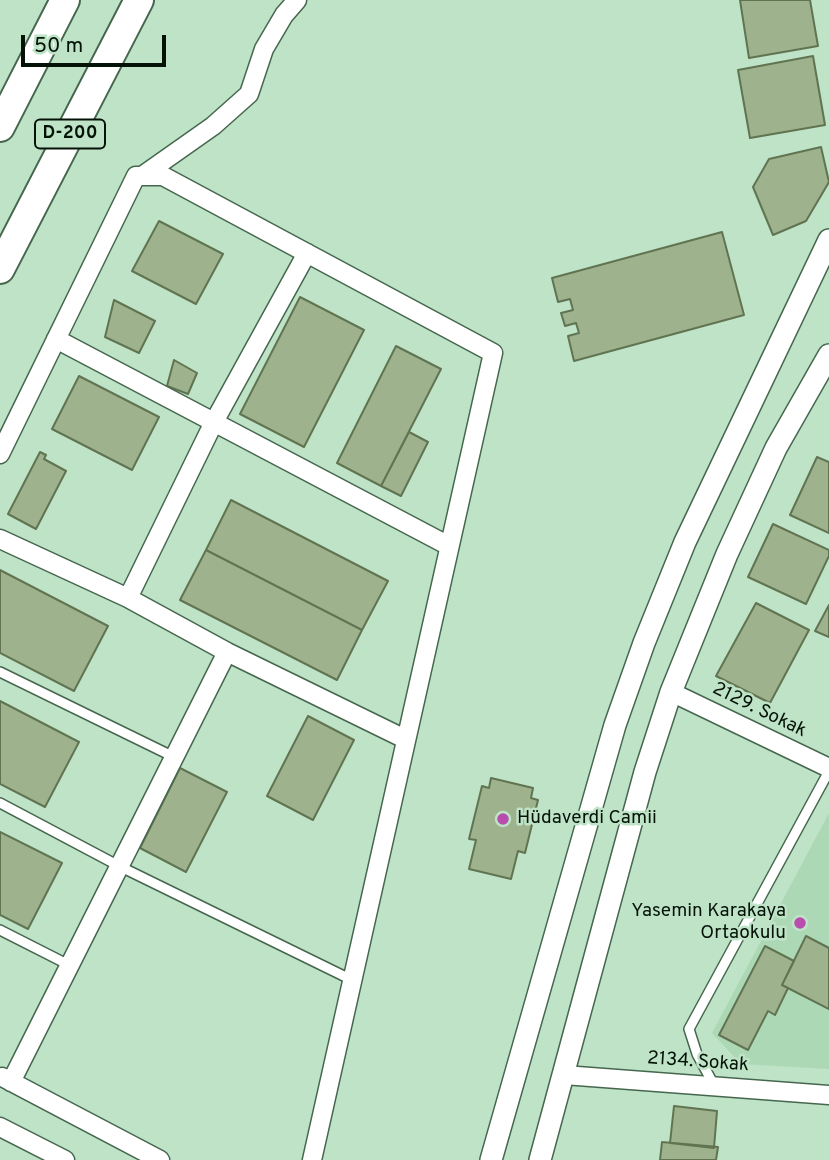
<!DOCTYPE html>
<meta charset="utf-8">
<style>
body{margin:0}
#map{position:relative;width:829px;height:1160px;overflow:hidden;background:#bee3c6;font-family:Overpass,sans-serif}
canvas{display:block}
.scale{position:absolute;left:21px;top:35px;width:145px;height:32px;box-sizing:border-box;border:4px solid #051208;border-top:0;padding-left:9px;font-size:21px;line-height:24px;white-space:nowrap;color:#051208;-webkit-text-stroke:5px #bee3c6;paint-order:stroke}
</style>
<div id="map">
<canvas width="829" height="1160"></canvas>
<div class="scale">50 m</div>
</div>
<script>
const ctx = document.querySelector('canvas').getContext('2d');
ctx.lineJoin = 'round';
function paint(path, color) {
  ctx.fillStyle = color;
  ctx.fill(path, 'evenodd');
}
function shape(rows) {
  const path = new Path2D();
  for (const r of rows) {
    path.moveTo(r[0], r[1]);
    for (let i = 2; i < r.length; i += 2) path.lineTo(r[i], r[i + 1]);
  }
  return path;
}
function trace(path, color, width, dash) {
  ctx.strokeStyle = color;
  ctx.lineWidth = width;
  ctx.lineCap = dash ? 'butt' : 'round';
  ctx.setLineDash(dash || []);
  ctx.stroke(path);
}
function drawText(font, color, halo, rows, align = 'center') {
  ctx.font = font + ' Overpass,sans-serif';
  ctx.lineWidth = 5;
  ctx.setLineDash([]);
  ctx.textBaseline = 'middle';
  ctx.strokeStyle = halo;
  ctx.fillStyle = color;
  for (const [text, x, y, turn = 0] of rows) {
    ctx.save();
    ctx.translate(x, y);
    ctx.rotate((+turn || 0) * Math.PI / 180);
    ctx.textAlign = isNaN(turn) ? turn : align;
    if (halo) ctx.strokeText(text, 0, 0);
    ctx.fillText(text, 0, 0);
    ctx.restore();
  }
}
paint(shape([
 [829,813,829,1069,741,1064,712,1033]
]), '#add8b6');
const building = shape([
 [740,0,810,0,818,46,749,58,740,0],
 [813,56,825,125,750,138,738,70,813,56],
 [821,147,829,182,806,221,773,235,753,187,769,159,821,147],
 [159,221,223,254,196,304,132,271,159,221],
 [722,232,744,315,574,361,568,336,579,333,576,323,565,326,561,313,573,310,570,299,558,302,552,278,722,232],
 [300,297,364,330,304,447,240,414,300,297],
 [114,300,155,321,139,353,105,337,114,300],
 [396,346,441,369,381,486,337,463,396,346],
 [174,360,197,373,188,394,167,386,174,360],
 [79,376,159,417,132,470,52,429,79,376],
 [409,432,428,442,401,496,381,486,409,432],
 [40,452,46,455,44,459,66,471,36,529,8,514,40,452],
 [817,457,829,462,829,533,790,515,817,457],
 [231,500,388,581,362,630,206,550,231,500],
 [773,524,829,550,829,556,806,604,748,577,773,524],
 [206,550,362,630,337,680,180,600,206,550],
 [0,570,108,626,74,691,0,653,0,570],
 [756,603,809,630,770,703,716,676,756,603],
 [829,605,829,637,815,631,829,605],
 [0,701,79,742,45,807,0,784,0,701],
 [308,716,354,740,313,820,267,796,308,716],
 [180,768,227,792,186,872,140,848,180,768],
 [491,778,533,788,531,798,538,800,525,853,518,851,511,879,469,869,476,840,469,839,482,786,489,788,491,778],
 [0,832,62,863,28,929,0,915,0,832],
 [806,936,829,948,829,1009,782,985,806,936],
 [765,946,794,961,782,985,788,988,775,1015,768,1011,748,1050,719,1035,765,946],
 [674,1106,717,1111,714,1148,670,1143,674,1106],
 [662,1142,718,1147,716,1160,660,1160,662,1142]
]);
paint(building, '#9db28d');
trace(building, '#617452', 2);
const service = shape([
 [0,672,174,757],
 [0,803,119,866,352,980],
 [0,930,69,965],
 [714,1085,697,1054,689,1029,829,771]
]);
const minor = shape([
 [142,176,213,126,249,94,264,49,284,15,297,0],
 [56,339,449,546],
 [0,454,136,176,163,176,493,353,312,1160],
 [0,539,128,598,227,652,405,739],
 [128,598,214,422,307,253],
 [671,692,829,768],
 [564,1075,829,1095],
 [2,1077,160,1160],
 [11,1082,227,652],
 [0,1127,65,1160]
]);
const tertiary = shape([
 [491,1160,615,725,644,643,685,542,829,240],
 [540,1160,645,772,671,692,727,554,776,448,829,355]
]);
const trunk = shape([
 [0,127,65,0],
 [0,269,139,0]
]);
trace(service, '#46674e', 12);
trace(minor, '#46674e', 21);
trace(tertiary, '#46674e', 24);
trace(trunk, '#46674e', 32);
trace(service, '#fff', 9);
trace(minor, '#fff', 18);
trace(tertiary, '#fff', 21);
trace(trunk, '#fff', 28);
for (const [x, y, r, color] of [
 [503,819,7,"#b84dae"],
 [800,923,7,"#b84dae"]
]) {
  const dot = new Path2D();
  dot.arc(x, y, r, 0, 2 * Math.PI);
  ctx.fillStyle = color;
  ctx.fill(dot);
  trace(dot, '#bee3c6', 2.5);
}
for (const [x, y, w] of [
 [70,134,70]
]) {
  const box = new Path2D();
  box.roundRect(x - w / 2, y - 14.5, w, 29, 5);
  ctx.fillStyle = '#bee3c6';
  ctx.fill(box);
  trace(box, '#051208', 2);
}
drawText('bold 18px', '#051208', null, [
 ["D-200",70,134]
]);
drawText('19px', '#051208', '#bee3c6', [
 ["2129. Sokak",759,711,26],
 ["2134. Sokak",698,1063,4]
]);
drawText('19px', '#051208', '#bee3c6', [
 ["Hüdaverdi Camii",517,819],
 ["Yasemin Karakaya",786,912,"right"],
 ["Ortaokulu",786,934,"right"]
], 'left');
</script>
